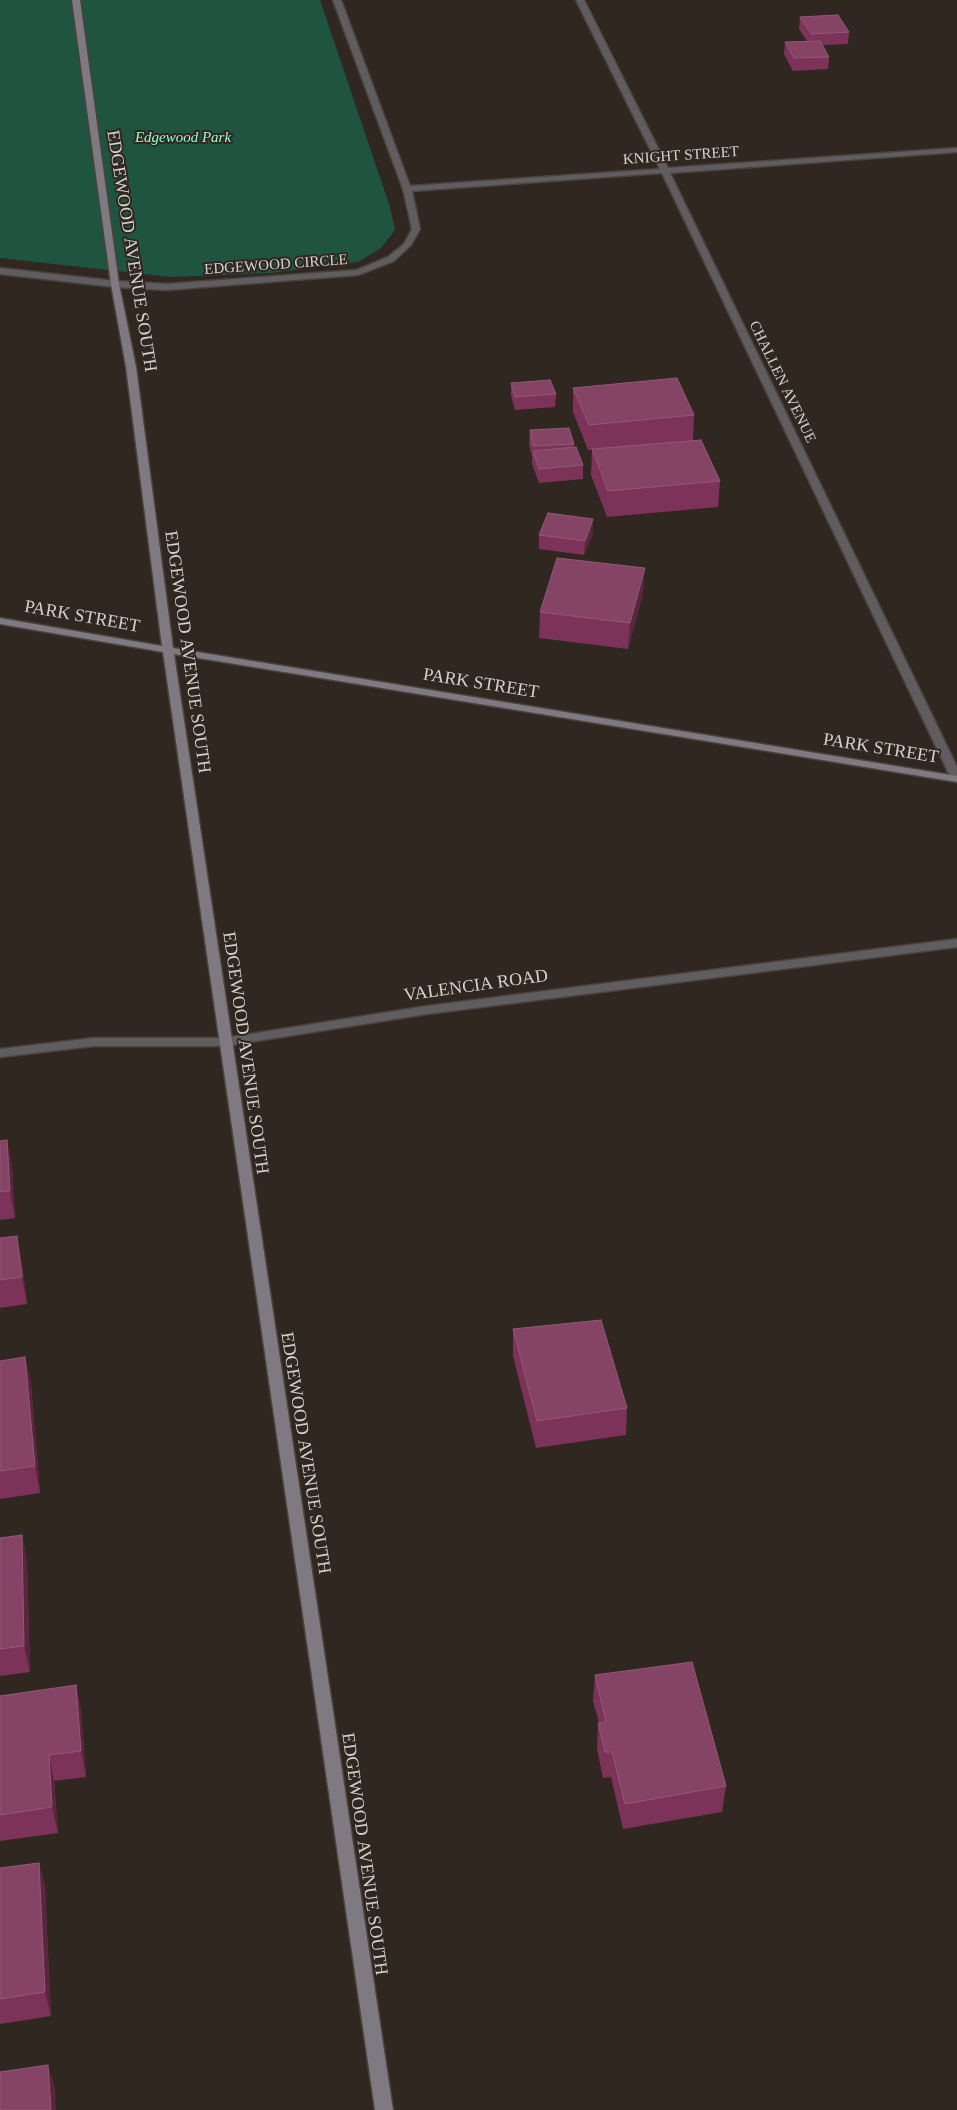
<!DOCTYPE html>
<style>
body{margin:0}
canvas{display:block;background:#302720}
</style>
<canvas width="957" height="2110"></canvas>
<script>
const ctx = document.querySelector('canvas').getContext('2d');
ctx.lineJoin = 'round';
function paint(path, color) {
  ctx.fillStyle = color;
  ctx.fill(path, 'evenodd');
}
function shape(rows) {
  const path = new Path2D();
  for (const r of rows) {
    path.moveTo(r[0], r[1]);
    for (let i = 2; i < r.length; i += 2) path.lineTo(r[i], r[i + 1]);
  }
  return path;
}
function trace(path, color, width, dash) {
  ctx.strokeStyle = color;
  ctx.lineWidth = width;
  ctx.lineCap = dash ? 'butt' : 'round';
  ctx.setLineDash(dash || []);
  ctx.stroke(path);
}
function drawText(font, color, halo, rows, align = 'center') {
  ctx.font = font + ' "Times New Roman",serif';
  ctx.lineWidth = 4;
  ctx.setLineDash([]);
  ctx.textBaseline = 'middle';
  ctx.strokeStyle = halo;
  ctx.fillStyle = color;
  for (const [text, x, y, turn = 0] of rows) {
    ctx.save();
    ctx.translate(x, y);
    ctx.rotate((+turn || 0) * Math.PI / 180);
    ctx.textAlign = isNaN(turn) ? turn : align;
    if (halo) ctx.strokeText(text, 0, 0);
    ctx.fillText(text, 0, 0);
    ctx.restore();
  }
}
paint(shape([
 [0,0,320,0,390,207,395,230,381,248,358,262,270,273,171,277,0,258]
]), '#1f5440');
const street = shape([
 [333,0,341,0,410,186,660,169,576,0,584,0,668,168,957,148,957,152,670,173,957,767,957,781,951,778,662,173,412,191,420,229,411,245,394,261,358,275,167,290,115,287,0,274,0,268,115,281,167,284,357,270,388,257,404,244,412,229,403,189,333,0],
 [957,939,957,947,427,1014,225,1046,94,1046,0,1057,0,1049,94,1038,225,1038,427,1006,957,939]
]);
const secondary = shape([
 [72,0,80,0,119,284,136,367,173,648,957,776,957,782,174,654,393,2110,375,2110,163,652,0,624,0,618,162,646,126,367,111,284,72,0]
]);
trace(street, '#4b423c', 3);
trace(secondary, '#4b423c', 3);
paint(street, '#605d61');
paint(secondary, '#7f7981');
paint(shape([
 [800,17,849,32,848,44,823,45,829,57,828,69,793,71,784,54,785,42,807,41,799,29],
 [511,383,556,394,555,407,515,410,511,396],
 [573,388,694,415,693,440,720,481,718,507,607,517,591,475,592,450,588,450,573,412],
 [530,430,574,444,574,447,583,465,583,479,539,483,532,464,532,457,529,444],
 [593,519,593,533,584,555,539,549,539,535],
 [643,594,628,649,539,638,540,612],
 [7,1140,12,1167,15,1218,0,1220,0,1141],
 [0,1238,22,1263,27,1304,0,1308],
 [513,1329,627,1408,626,1435,536,1448,513,1356],
 [25,1357,31,1384,40,1493,0,1499,0,1361],
 [22,1535,27,1562,30,1672,0,1676,0,1538],
 [595,1675,726,1786,722,1812,623,1829,611,1777,603,1778,597,1749,598,1723,599,1723,593,1701],
 [76,1685,81,1711,86,1777,54,1781,58,1833,0,1841,0,1696],
 [39,1863,45,1888,51,2016,0,2024,0,1868]
]), '#7c3259');
paint(shape([
 [593,519,593,533,584,555,585,541],
 [645,568,643,594,628,649,630,623],
 [7,1140,12,1167,15,1218,10,1191],
 [17,1236,22,1263,27,1304,22,1277],
 [25,1357,31,1384,40,1493,35,1466],
 [22,1535,27,1562,30,1672,24,1646],
 [76,1685,81,1711,86,1777,81,1751],
 [49,1755,54,1781,58,1833,52,1807],
 [39,1863,45,1888,51,2016,45,1992],
 [48,2065,55,2088,56,2110,51,2110]
]), '#59263d');
const building = shape([
 [838,15,849,32,811,34,800,17,838,15],
 [820,41,829,57,794,58,785,42,820,41],
 [677,378,694,415,589,425,573,388,677,378],
 [550,380,556,394,515,397,511,383,550,380],
 [569,428,574,444,533,446,530,430,569,428],
 [701,440,720,481,608,491,592,449,701,440],
 [576,447,583,465,539,469,533,451,576,447],
 [548,513,593,519,585,541,539,535,548,513],
 [557,558,645,568,630,623,540,612,557,558],
 [7,1140,10,1191,0,1192,0,1141,7,1140],
 [17,1236,22,1277,0,1280,0,1238,17,1236],
 [601,1320,627,1408,537,1421,513,1329,601,1320],
 [25,1357,35,1466,0,1471,0,1361,25,1357],
 [22,1535,24,1646,0,1649,0,1538,22,1535],
 [692,1662,726,1786,625,1804,612,1752,605,1752,598,1723,606,1722,595,1675,692,1662],
 [76,1685,81,1751,49,1755,52,1807,0,1815,0,1696,76,1685],
 [39,1863,45,1992,0,1999,0,1868,39,1863],
 [48,2065,51,2110,0,2110,0,2072,48,2065]
]);
paint(building, '#854365');
trace(building, '#925975', 1);
drawText('italic 15px', '#91fed0', '#302720', [
 ["Edgewood Park",183,138]
]);
drawText('15px', '#d6d1cc', '#302720', [
 ["KNIGHT STREET",681,156,-4],
 ["EDGEWOOD CIRCLE",276,265,-4],
 ["CHALLEN AVENUE",782,382,64]
]);
drawText('18px', '#d6d1cc', '#302720', [
 ["EDGEWOOD AVENUE SOUTH",131,251,81],
 ["PARK STREET",82,617,10],
 ["EDGEWOOD AVENUE SOUTH",187,652,82],
 ["PARK STREET",481,684,9],
 ["PARK STREET",881,749,9],
 ["VALENCIA ROAD",476,986,-8],
 ["EDGEWOOD AVENUE SOUTH",245,1053,82],
 ["EDGEWOOD AVENUE SOUTH",305,1453,81],
 ["EDGEWOOD AVENUE SOUTH",364,1854,82]
]);
</script>
